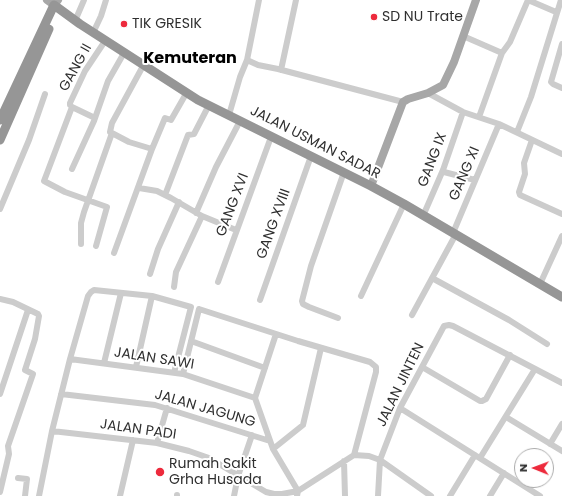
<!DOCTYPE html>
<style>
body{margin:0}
#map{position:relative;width:562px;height:496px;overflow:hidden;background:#fff;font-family:Poppins,sans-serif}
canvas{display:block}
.north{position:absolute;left:514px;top:448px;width:40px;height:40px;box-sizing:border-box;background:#fff;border:1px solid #acacac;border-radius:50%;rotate:271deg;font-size:11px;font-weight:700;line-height:16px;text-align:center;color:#2f2f2f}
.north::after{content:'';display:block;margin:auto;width:14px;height:18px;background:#ed2a3c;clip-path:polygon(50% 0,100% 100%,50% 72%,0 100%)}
</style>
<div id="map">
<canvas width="562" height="496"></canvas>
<div class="north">N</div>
</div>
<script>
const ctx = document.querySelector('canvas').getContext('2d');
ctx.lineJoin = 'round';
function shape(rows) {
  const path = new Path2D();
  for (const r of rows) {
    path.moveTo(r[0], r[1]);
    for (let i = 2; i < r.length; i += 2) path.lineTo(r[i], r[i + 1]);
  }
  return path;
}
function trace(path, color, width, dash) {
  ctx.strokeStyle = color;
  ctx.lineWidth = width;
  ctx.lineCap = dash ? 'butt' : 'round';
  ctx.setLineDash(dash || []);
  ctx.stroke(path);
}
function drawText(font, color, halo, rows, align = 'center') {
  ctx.font = font + ' Poppins,sans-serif';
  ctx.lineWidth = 4;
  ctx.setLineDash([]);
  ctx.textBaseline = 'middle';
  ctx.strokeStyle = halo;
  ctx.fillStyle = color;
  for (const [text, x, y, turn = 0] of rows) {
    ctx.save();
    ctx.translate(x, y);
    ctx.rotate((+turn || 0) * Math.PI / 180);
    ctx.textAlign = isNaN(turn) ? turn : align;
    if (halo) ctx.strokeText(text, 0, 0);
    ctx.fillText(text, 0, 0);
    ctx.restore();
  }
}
trace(shape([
 [528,0,556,12],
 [75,21,84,0],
 [93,33,101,16,106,0],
 [463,36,502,53],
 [562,44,551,82,553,84,562,88],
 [247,60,258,65,278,69,403,102],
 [143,66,112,123,110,132,129,142,152,149],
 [281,70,296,0],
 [428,93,463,112,499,124,562,154],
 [72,107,44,181,65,192,107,207,96,246],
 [72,107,70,105,70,103,85,71,105,41],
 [72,107,95,118],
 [229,115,240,77,247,60,259,0],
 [479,117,502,53,510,42,528,0],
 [517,132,531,97,561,0],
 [532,140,524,163,525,174,519,192,520,195,562,214],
 [72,169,94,121,108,81,124,53],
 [443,170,444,172,475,180],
 [139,188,157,191,171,198,202,216,236,230],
 [165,195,188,135,194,134,209,105],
 [0,209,29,140,45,94],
 [196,213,216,167,240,121],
 [423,216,443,170,463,112],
 [453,233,499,124],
 [81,244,81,223,84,212,112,133],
 [114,253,152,149,165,118,171,120,187,92],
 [150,274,158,249,179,202],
 [432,278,509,320,547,344],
 [218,282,271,137],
 [540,284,562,236],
 [174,287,176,272,202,216],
 [361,296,404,204],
 [0,299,13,302,38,314,39,316,35,339,25,370,33,374,8,446,9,454,0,492],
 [260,300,311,156],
 [412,315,456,234],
 [338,318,309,307,303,304,302,301,311,266,344,172],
 [191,341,265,368],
 [70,359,183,374,255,398],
 [104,363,121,293],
 [136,367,152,296],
 [422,367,480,401,482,401,486,399,510,355],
 [183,374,199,309,298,341,370,362,376,367,376,372,354,455],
 [0,394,28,310],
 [61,394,155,405,270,441],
 [255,398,273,449,298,491,297,496],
 [255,398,276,334],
 [400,408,540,496],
 [506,417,562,451],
 [52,431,157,443,189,451,209,458,266,492,274,494,282,494,298,491,354,455,369,456,380,460,431,496],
 [157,443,167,408],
 [550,444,562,424],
 [273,449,303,425,321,348],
 [480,458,535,369],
 [344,461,345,496],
 [18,478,27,479,25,496],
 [39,496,52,431,70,359,88,296,91,292,94,290,152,296,191,307,174,373],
 [120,496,133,440],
 [177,496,177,495],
 [234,496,238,476,252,435],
 [378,496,380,460,400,408,444,326,449,325,453,326,562,383],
 [450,496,475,455],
 [490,496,504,473]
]), '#ccc', 6);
trace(shape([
 [47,0,54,5,58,0],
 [371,186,403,102,408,99,428,93,443,85,454,62,476,0]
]), '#a7a7a7', 8);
trace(shape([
 [0,120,54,5,80,24,198,100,371,186,404,204,562,297],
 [0,140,49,29]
]), '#969696', 9);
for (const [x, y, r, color] of [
 [374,17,4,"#ed2a3c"],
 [124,24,4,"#ed2a3c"],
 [160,472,5,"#ed2a3c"]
]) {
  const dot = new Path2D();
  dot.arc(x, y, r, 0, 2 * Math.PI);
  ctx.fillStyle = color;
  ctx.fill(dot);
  trace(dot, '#fff', 1.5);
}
drawText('14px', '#2f2f2f', '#fff', [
 ["SD NU Trate",382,17],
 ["TIK GRESIK",132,24],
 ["Rumah Sakit",169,464],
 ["Grha Husada",169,480]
], 'left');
drawText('14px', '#2f2f2f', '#fff', [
 ["GANG II",76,68,-61],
 ["JALAN USMAN SADAR",315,143,27],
 ["GANG IX",433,160,-69],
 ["GANG XI",465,174,-67],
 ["GANG XVI",233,205,-69],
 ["GANG XVIII",274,224,-70],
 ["JALAN SAWI",154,359,9],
 ["JALAN JINTEN",401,385,-64],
 ["JALAN JAGUNG",205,409,16],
 ["JALAN PADI",138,430,8]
]);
drawText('bold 16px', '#000', '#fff', [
 ["Kemuteran",190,59]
]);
</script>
